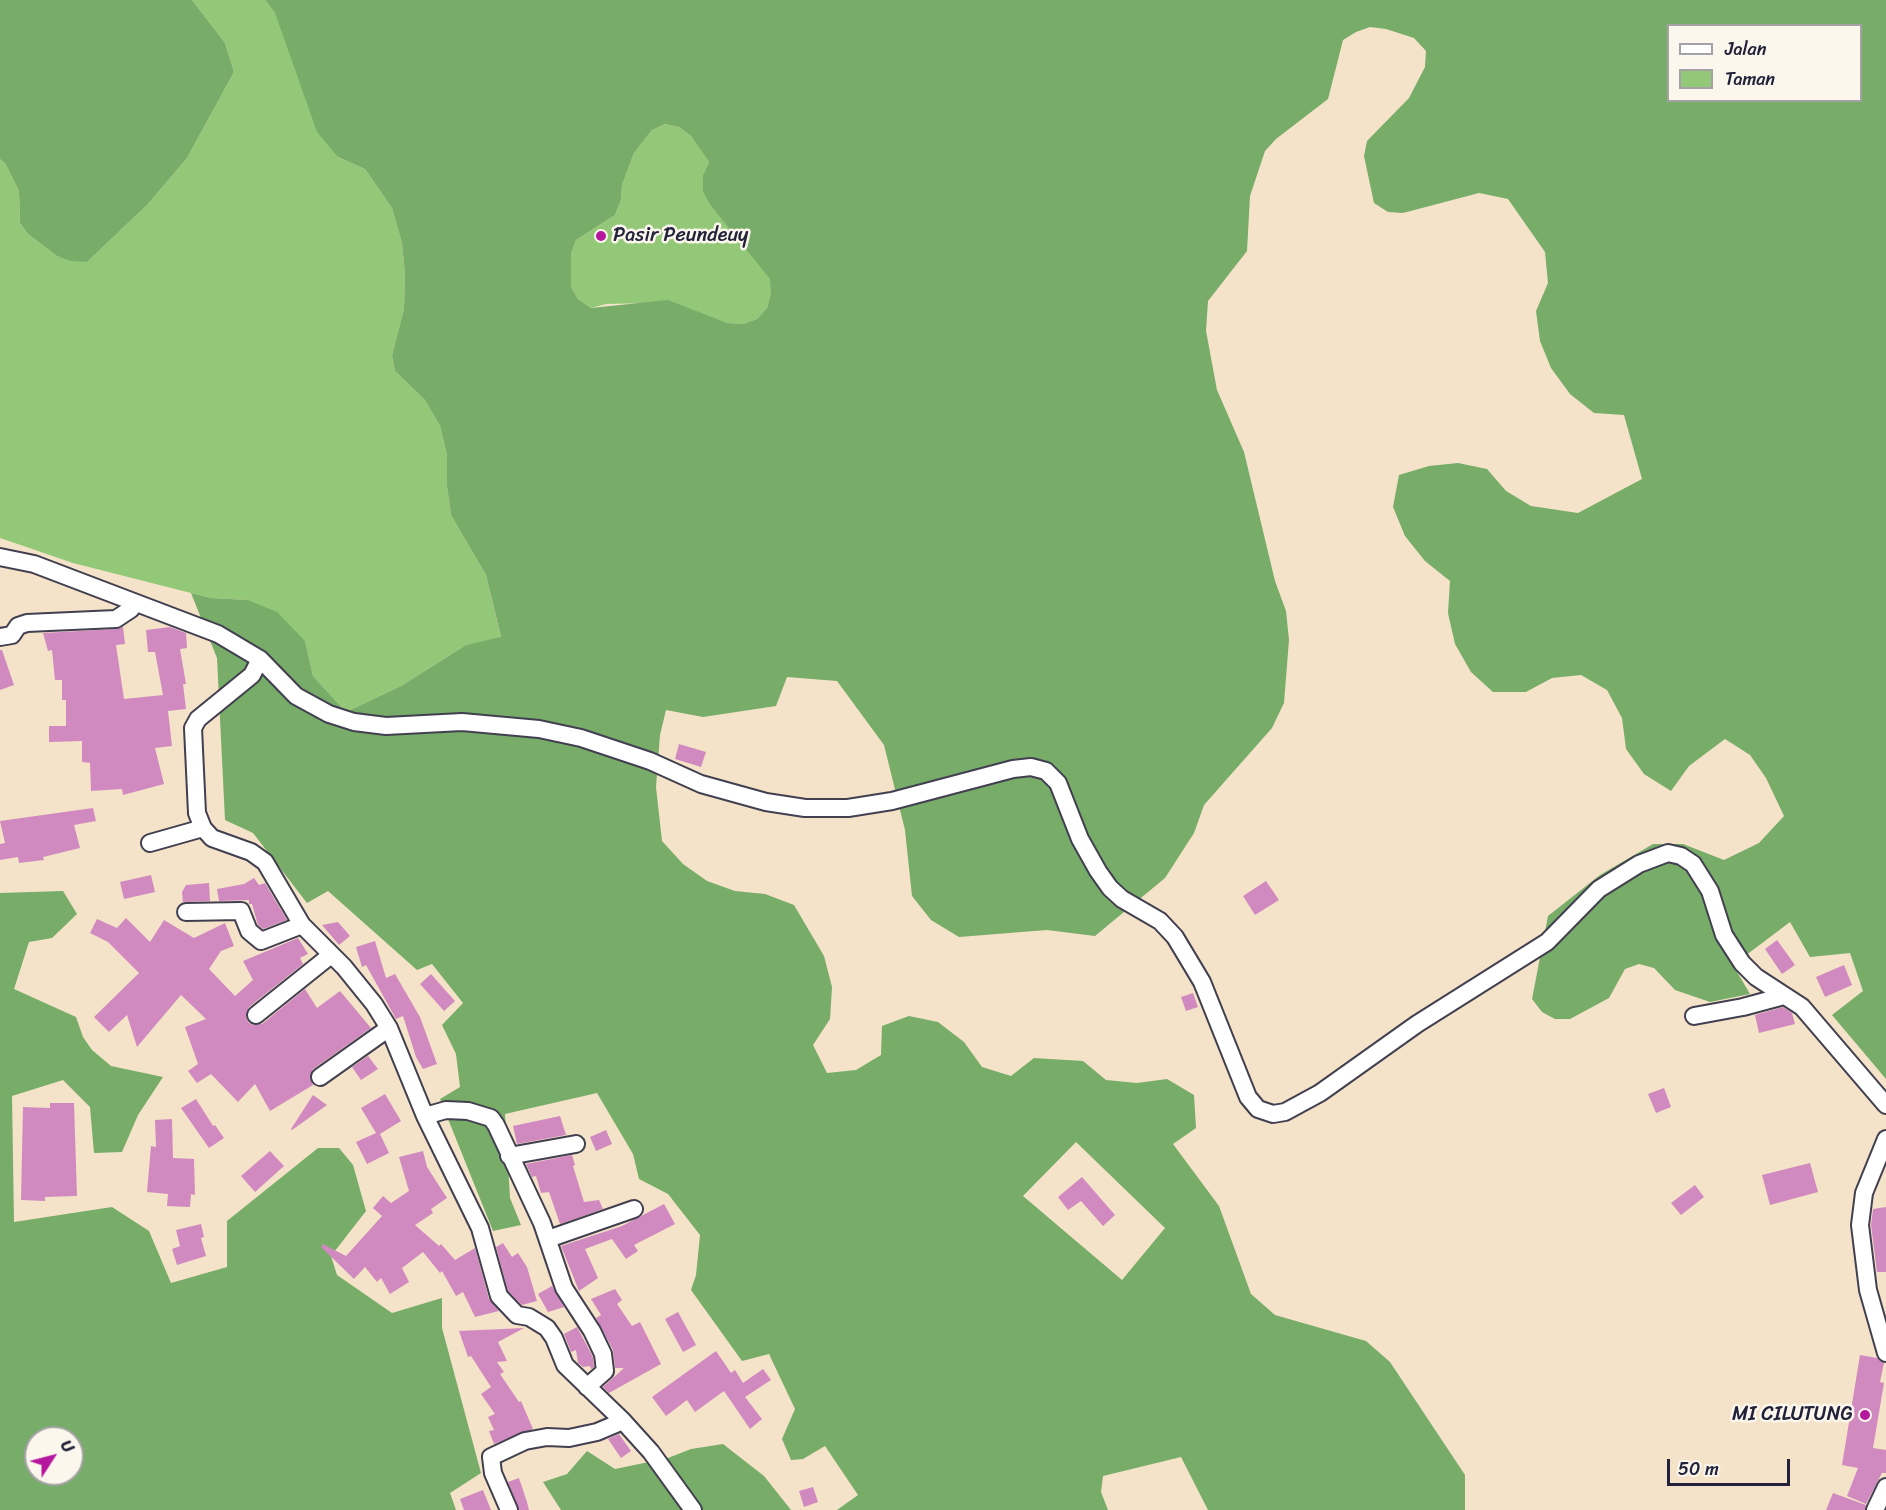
<!DOCTYPE html>
<style>
body{margin:0}
#map{position:relative;width:1886px;height:1510px;overflow:hidden;background:#f4e3c8;font-family:Sriracha,sans-serif}
canvas{display:block}
.legend{position:absolute;left:1667px;top:24px;width:195px;height:78px;box-sizing:border-box;background:#fbf7ec;border:2px solid #a4a2a5;margin:0;padding:8px 10px;list-style:none;font-size:18px;color:#22223b}
.legend li{display:flex;align-items:center;gap:12px;height:30px}
.legend b{width:30px;border:2px solid #a4a2a5}
.north{position:absolute;left:24px;top:1426px;width:60px;height:60px;box-sizing:border-box;background:#fbf7ec;border:2px solid #a4a2a5;border-radius:50%;rotate:54deg;font-size:16px;font-weight:700;line-height:24px;text-align:center;color:#22223b}
.north::after{content:'';display:block;margin:auto;width:21px;height:27px;background:#b5179e;clip-path:polygon(50% 0,100% 100%,50% 72%,0 100%)}
.scale{position:absolute;left:1667px;top:1459px;width:123px;height:27px;box-sizing:border-box;border:3px solid #22223b;border-top:0;padding-left:8px;font-size:18px;line-height:21px;white-space:nowrap;color:#22223b;-webkit-text-stroke:4px #fbf7ec;paint-order:stroke}
</style>
<div id="map">
<canvas width="1886" height="1510"></canvas>
<ul class="legend">
<li><b style="height:8px;background:#fff"></b>Jalan</li>
<li><b style="height:16px;background:#94c879"></b>Taman</li>
</ul>
<div class="north">U</div>
<div class="scale">50 m</div>
</div>
<script>
const ctx = document.querySelector('canvas').getContext('2d');
ctx.lineJoin = 'round';
function paint(path, color) {
  ctx.fillStyle = color;
  ctx.fill(path, 'evenodd');
}
function shape(rows) {
  const path = new Path2D();
  for (const r of rows) {
    path.moveTo(r[0], r[1]);
    for (let i = 2; i < r.length; i += 2) path.lineTo(r[i], r[i + 1]);
  }
  return path;
}
function trace(path, color, width, dash) {
  ctx.strokeStyle = color;
  ctx.lineWidth = width;
  ctx.lineCap = dash ? 'butt' : 'round';
  ctx.setLineDash(dash || []);
  ctx.stroke(path);
}
function drawText(font, color, halo, rows, align = 'center') {
  ctx.font = font + ' Sriracha,sans-serif';
  ctx.lineWidth = 5;
  ctx.setLineDash([]);
  ctx.textBaseline = 'middle';
  ctx.strokeStyle = halo;
  ctx.fillStyle = color;
  for (const [text, x, y, turn = 0] of rows) {
    ctx.save();
    ctx.translate(x, y);
    ctx.rotate((+turn || 0) * Math.PI / 180);
    ctx.textAlign = isNaN(turn) ? turn : align;
    if (halo) ctx.strokeText(text, 0, 0);
    ctx.fillText(text, 0, 0);
    ctx.restore();
  }
}
paint(shape([
 [192,0,265,0,275,13,338,157,365,169,392,208,402,243,405,274,404,309,392,355,395,371,425,400,440,426,447,455,447,486,451,515,486,575,501,638,466,645,401,686,346,712,313,676,305,641,248,600,211,598,191,593,73,563,0,538,0,159,5,163,19,191,20,223,28,234,57,256,87,262,148,204,187,158,234,72,225,43],
 [665,124,679,127,691,136,709,162,703,175,703,192,710,205,771,279,771,293,767,308,757,319,743,324,727,323,652,303,606,304,591,308,578,299,571,287,571,254,576,240,615,215,621,200,622,185,634,153,652,130]
]), '#94c879');
paint(shape([
 [0,0,192,0,225,43,234,72,187,158,148,204,87,262,71,261,57,256,28,234,20,223,19,191,5,163,0,159],
 [265,0,1886,0,1886,1079,1832,1015,1863,991,1850,953,1810,957,1790,922,1733,965,1750,994,1710,1002,1675,990,1654,968,1639,964,1625,969,1609,998,1570,1019,1555,1019,1542,1012,1532,999,1548,916,1600,875,1653,844,1683,844,1724,860,1759,843,1784,816,1766,778,1750,755,1725,739,1689,766,1671,791,1644,774,1626,749,1622,718,1607,690,1581,675,1552,678,1526,692,1493,692,1471,672,1455,644,1448,613,1450,581,1425,561,1405,536,1393,507,1399,475,1429,466,1458,463,1487,469,1506,491,1531,506,1578,513,1642,479,1624,415,1594,413,1570,394,1551,368,1540,341,1536,311,1548,283,1545,252,1508,199,1479,193,1403,213,1388,212,1374,203,1364,156,1367,141,1409,98,1425,67,1426,51,1414,38,1386,29,1370,27,1356,32,1343,40,1328,99,1276,139,1265,151,1250,196,1247,251,1208,301,1206,331,1217,390,1244,452,1275,581,1286,611,1289,640,1284,703,1272,728,1204,805,1194,833,1165,878,1095,936,1047,930,959,937,931,920,912,896,905,830,884,745,837,681,787,677,776,706,703,717,666,710,660,735,656,787,662,841,683,864,707,881,735,891,765,894,794,905,824,956,832,987,830,1019,813,1045,827,1073,856,1070,881,1055,882,1026,909,1016,938,1022,964,1042,982,1067,1011,1076,1034,1058,1083,1061,1106,1080,1137,1083,1167,1079,1194,1095,1196,1128,1173,1144,1219,1206,1251,1294,1275,1315,1366,1341,1390,1362,1465,1475,1465,1510,1208,1510,1181,1457,1103,1476,1101,1492,1108,1510,837,1510,858,1495,825,1446,803,1459,791,1460,782,1439,795,1409,769,1354,742,1361,691,1290,696,1275,700,1235,668,1194,639,1179,633,1154,597,1093,505,1114,510,1198,521,1225,493,1231,440,1099,460,1087,456,1054,442,1025,463,1003,432,964,417,970,328,891,307,903,253,833,225,820,217,658,191,593,211,598,248,600,277,612,305,641,313,676,346,712,401,686,466,645,501,637,486,575,451,515,447,486,447,455,440,426,425,400,395,371,392,355,404,309,405,274,402,243,392,208,365,169,338,157,317,132,275,13],
 [1668,26,1860,26,1860,100,1668,100],
 [665,124,679,127,691,136,709,162,703,175,703,192,710,205,770,279,771,293,767,308,757,319,743,324,727,323,668,300,591,308,578,299,571,287,571,254,576,240,615,215,621,200,622,185,634,153,652,130],
 [1076,1142,1165,1228,1122,1280,1023,1196],
 [63,891,77,914,52,938,29,942,14,989,76,1017,83,1037,92,1050,111,1066,163,1077,138,1115,122,1152,94,1153,90,1107,63,1080,12,1096,14,1222,112,1207,149,1231,171,1283,227,1267,227,1221,318,1148,339,1148,353,1165,366,1211,331,1256,337,1275,392,1313,442,1298,442,1328,481,1473,450,1493,456,1510,0,1510,0,893],
 [36,1438,72,1438,72,1474,36,1474],
 [723,1444,764,1476,791,1510,561,1510,543,1482,567,1474,587,1451,615,1469,668,1458,691,1449]
]), '#77ac69');
paint(shape([
 [123,627,125,644,116,645,124,699,163,695,155,652,148,652,146,630,170,627,186,633,187,648,180,649,186,684,183,684,186,709,168,711,172,746,155,748,164,784,123,795,122,789,91,791,90,763,82,762,82,741,49,742,49,726,66,726,66,700,62,700,62,680,55,680,52,650,48,651,43,633,116,629],
 [0,650,2,650,14,685,0,690],
 [679,744,706,752,701,767,675,759],
 [93,808,96,821,74,825,80,848,43,857,44,860,19,863,18,857,0,860,0,844,5,843,0,821],
 [151,875,155,892,124,899,120,882],
 [254,878,259,885,265,883,287,920,263,929,258,925,252,904,249,904,249,900,219,901,217,889,244,884],
 [1266,881,1279,900,1255,915,1243,896],
 [209,883,210,901,183,902,182,892,186,885],
 [126,918,150,942,164,920,194,938,225,923,234,946,221,951,209,969,235,996,253,980,243,961,298,938,308,954,300,958,303,964,249,1007,246,1016,248,1022,253,1025,262,1024,305,989,317,1008,340,991,371,1028,313,1069,310,1077,313,1085,270,1111,255,1084,238,1102,211,1074,197,1083,188,1071,198,1064,185,1027,206,1019,181,995,137,1047,127,1015,109,1032,94,1017,139,973,108,942,90,933,97,919,117,928],
 [338,922,350,936,339,945,322,925],
 [1777,940,1795,965,1782,974,1765,949],
 [375,941,386,978,395,974,420,1017,437,1064,423,1069,416,1057,403,1016,396,1019,366,965,362,967,356,947],
 [1844,965,1852,985,1825,997,1816,977],
 [431,974,455,1001,444,1011,420,984],
 [1193,993,1198,1007,1186,1011,1181,997],
 [1783,1007,1792,1013,1795,1024,1759,1033,1755,1015],
 [368,1056,378,1069,361,1080,352,1067],
 [1664,1088,1671,1107,1656,1113,1648,1094],
 [385,1094,401,1121,380,1134,389,1153,367,1164,356,1142,376,1133,361,1108],
 [313,1095,327,1105,292,1130,291,1129],
 [196,1099,213,1126,215,1125,224,1138,209,1148,181,1108],
 [50,1103,74,1103,77,1196,45,1197,45,1201,21,1200,23,1107,50,1108],
 [560,1116,566,1135,517,1144,513,1126],
 [172,1119,173,1158,194,1159,195,1195,191,1194,190,1207,167,1206,168,1194,147,1192,151,1146,156,1147,155,1120],
 [606,1130,612,1144,596,1151,590,1137],
 [270,1151,284,1166,255,1192,241,1176],
 [423,1151,427,1167,447,1198,431,1209,433,1213,415,1225,439,1246,441,1244,455,1260,475,1248,489,1299,499,1311,475,1317,463,1292,456,1296,442,1271,440,1273,423,1252,402,1268,409,1282,390,1294,381,1278,377,1282,365,1267,354,1279,321,1247,323,1244,346,1256,382,1216,373,1208,383,1196,391,1203,409,1191,399,1157],
 [572,1155,575,1165,573,1166,584,1202,599,1200,603,1209,560,1224,549,1192,541,1193,536,1176,532,1177,526,1164],
 [1810,1163,1818,1192,1770,1205,1762,1175],
 [1082,1177,1115,1215,1103,1226,1081,1201,1068,1210,1058,1197],
 [1695,1185,1704,1197,1681,1215,1671,1203],
 [664,1204,675,1224,634,1245,638,1251,626,1259,612,1239,585,1249,598,1278,579,1291,561,1246,622,1226],
 [1886,1207,1886,1272,1877,1272,1871,1225,1873,1209],
 [201,1224,204,1237,201,1238,206,1256,177,1265,172,1249,180,1246,176,1230],
 [503,1243,512,1257,518,1253,527,1267,537,1301,522,1305,508,1291,496,1247],
 [552,1286,564,1307,548,1312,538,1294],
 [615,1289,622,1300,617,1304,632,1326,640,1322,661,1364,609,1393,603,1387,624,1368,615,1368,613,1350,596,1318,601,1315,591,1299],
 [678,1312,696,1345,683,1352,665,1319],
 [577,1327,593,1357,594,1367,591,1369,590,1366,583,1367,578,1363,576,1350,571,1352,564,1334],
 [524,1328,498,1342,507,1361,497,1362,504,1372,500,1374,519,1402,521,1401,533,1429,494,1444,489,1431,494,1430,488,1417,495,1414,481,1394,491,1387,471,1356,468,1357,459,1331],
 [716,1351,731,1373,735,1370,743,1383,763,1369,771,1380,745,1397,762,1419,750,1429,724,1391,695,1412,687,1400,666,1416,652,1397],
 [1860,1355,1877,1358,1884,1363,1880,1382,1884,1383,1873,1448,1886,1450,1886,1473,1882,1473,1866,1504,1847,1496,1858,1468,1842,1465],
 [619,1434,631,1451,621,1458,608,1439],
 [519,1478,527,1502,529,1510,519,1510,508,1482],
 [813,1487,818,1502,804,1507,799,1491],
 [483,1490,491,1510,464,1510,460,1499],
 [1833,1493,1866,1505,1865,1510,1826,1510]
]), '#d18abf');
const minor = shape([
 [0,557,34,564,218,634,260,659,296,696,329,714,354,722,386,726,462,722,539,729,581,738,650,761,701,784,766,802,805,808,848,808,892,801,1013,769,1031,767,1046,771,1058,783,1080,839,1098,871,1110,888,1122,899,1160,921,1175,937,1202,982,1248,1097,1258,1109,1273,1114,1285,1112,1320,1093,1417,1024,1547,942,1599,889,1639,864,1668,853,1681,856,1693,864,1710,891,1724,935,1742,963,1756,977,1802,1007,1886,1105],
 [0,637,12,635,18,626,27,623,116,619,131,609,134,603],
 [260,659,252,675,198,719,193,728,197,813,203,828,212,838,251,852,265,862,302,925,344,967,374,1004,389,1028,425,1116,480,1228,499,1296,517,1315,529,1317,547,1328,554,1338,565,1365,623,1421,651,1452,693,1510],
 [150,843,203,828],
 [186,912,241,911,249,931,261,941,302,925],
 [256,1015,331,955],
 [1694,1016,1743,1007,1784,996],
 [320,1077,389,1028],
 [425,1116,446,1110,468,1111,491,1118,496,1125,542,1223,564,1288,592,1331,603,1354,605,1371,587,1387],
 [1886,1139,1864,1193,1860,1225,1868,1290,1886,1353],
 [509,1156,576,1144],
 [548,1239,634,1209],
 [509,1510,493,1473,491,1457,525,1441,547,1437,569,1438,597,1432,623,1421],
 [1875,1510,1886,1487]
]);
trace(minor, '#423f50', 20);
trace(minor, '#fff', 16);
for (const [x, y, r, color] of [
 [601,236,6,"#b5179e"],
 [1865,1415,6,"#b5179e"]
]) {
  const dot = new Path2D();
  dot.arc(x, y, r, 0, 2 * Math.PI);
  ctx.fillStyle = color;
  ctx.fill(dot);
  trace(dot, '#fbf7ec', 2);
}
drawText('20px', '#22223b', '#fbf7ec', [
 ["Pasir Peundeuy",613,236],
 ["MI CILUTUNG",1853,1415,"right"]
], 'left');
</script>
